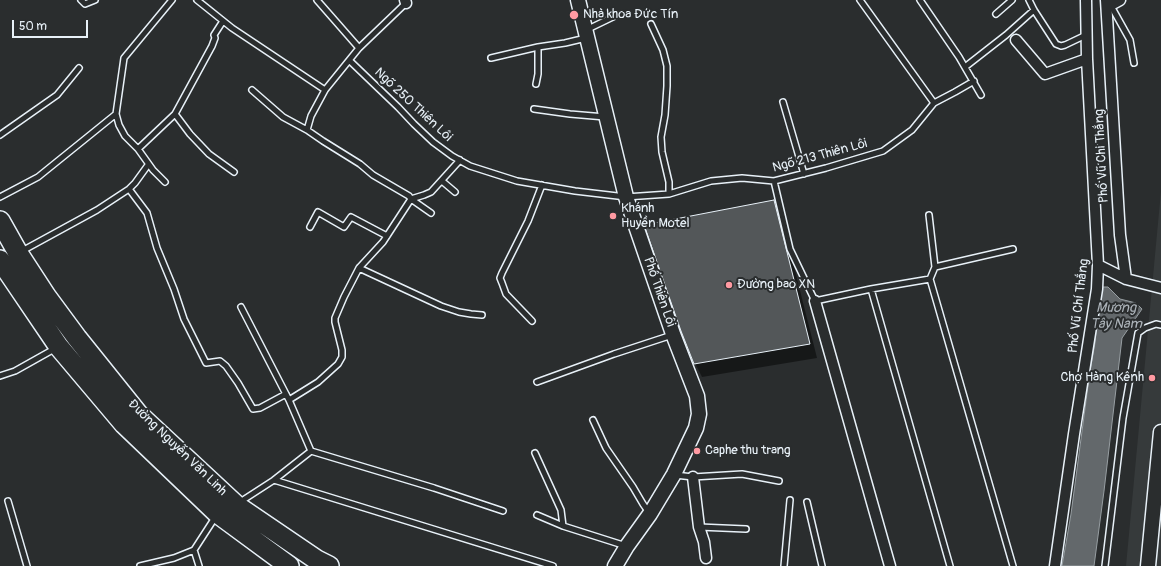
<!DOCTYPE html>
<meta charset="utf-8">
<style>
body{margin:0}
#map{position:relative;width:1161px;height:566px;overflow:hidden;background:#2a2d2e;font-family:Pangolin,sans-serif}
canvas{display:block}
.scale{position:absolute;left:12px;top:20px;width:76px;height:18px;box-sizing:border-box;border:2px solid #e8f1f8;border-top:0;padding-left:5px;font-size:12px;line-height:14px;white-space:nowrap;color:#e8f1f8;-webkit-text-stroke:3px #2a2d2e;paint-order:stroke}
</style>
<div id="map">
<canvas width="1161" height="566"></canvas>
<div class="scale">50 m</div>
</div>
<script>
const ctx = document.querySelector('canvas').getContext('2d');
ctx.lineJoin = 'round';
function paint(path, color) {
  ctx.fillStyle = color;
  ctx.fill(path, 'evenodd');
}
function shape(rows) {
  const path = new Path2D();
  for (const r of rows) {
    path.moveTo(r[0], r[1]);
    for (let i = 2; i < r.length; i += 2) path.lineTo(r[i], r[i + 1]);
  }
  return path;
}
function trace(path, color, width, dash) {
  ctx.strokeStyle = color;
  ctx.lineWidth = width;
  ctx.lineCap = dash ? 'butt' : 'round';
  ctx.setLineDash(dash || []);
  ctx.stroke(path);
}
function drawText(font, color, halo, rows, align = 'center') {
  ctx.font = font + ' Pangolin,sans-serif';
  ctx.lineWidth = 4;
  ctx.setLineDash([]);
  ctx.textBaseline = 'middle';
  ctx.strokeStyle = halo;
  ctx.fillStyle = color;
  for (const [text, x, y, turn = 0] of rows) {
    ctx.save();
    ctx.translate(x, y);
    ctx.rotate((+turn || 0) * Math.PI / 180);
    ctx.textAlign = isNaN(turn) ? turn : align;
    if (halo) ctx.strokeText(text, 0, 0);
    ctx.fillText(text, 0, 0);
    ctx.restore();
  }
}
paint(shape([
 [1161,191,1161,566,1126,566]
]), '#363a3b');
const water = shape([
 [1100,287,1108,287,1120,299,1136,303,1142,309,1122,338,1104,491,1094,566,1062,566,1071,514,1090,371,1095,343,1100,287]
]);
paint(water, '#63686b');
trace(water, '#989fa3', 1);
paint(shape([
 [773,202,781,215,817,358,702,377,695,363]
]), '#0007');
const building = shape([
 [774,200,810,344,694,364,681,331,644,225,774,200]
]);
paint(building, '#535759');
trace(building, '#e8f1f8', 1);
const lane = shape([
 [81,0,85,4,95,0],
 [197,0,232,28,325,90,359,48,407,2],
 [317,0,359,48],
 [860,0,934,103],
 [920,0,959,57,981,95],
 [1029,0,1034,10,1056,44,1061,46,1065,45,1086,35],
 [1111,6,1130,40,1134,63],
 [996,14,1012,0],
 [651,24,663,50,667,66,667,86,665,115,661,137,662,152,669,182,669,194],
 [586,30,617,15],
 [491,58,538,47,565,43,586,38],
 [350,61,398,107,414,124,433,142,452,156,470,166,517,181,575,191,626,197,669,194,711,181,742,178,774,181,826,168,883,151,912,130,934,103,955,92,974,81],
 [965,67,1006,35,1034,10],
 [536,84,538,74,538,47],
 [252,90,283,117,307,130],
 [783,102,804,174],
 [534,109,570,114,605,117],
 [175,114,190,134,209,154,234,172],
 [0,135,57,95,79,68],
 [138,149,175,114,212,46,215,38,214,35,223,21],
 [442,181,455,192],
 [774,181,790,249,815,301,871,289,930,279],
 [165,182,153,170,138,149,125,136,119,125,116,114,124,58,172,0],
 [129,189,147,213,157,248,174,289,184,319,206,363,220,361,226,366,238,383,253,409,260,408,286,394],
 [0,197,38,177,116,114],
 [411,199,424,195,431,192,460,160],
 [411,199,431,213],
 [929,215,935,267,930,279,1013,566],
 [310,227,318,212,344,227,351,217,387,236],
 [22,251,97,210,129,189,135,183,148,165],
 [935,267,1013,249],
 [359,268,441,306,459,312,471,314,482,315],
 [871,289,950,566],
 [241,307,289,400,311,451],
 [532,321,506,294,502,283,500,278,502,273,528,221,542,185],
 [0,376,15,371,56,348],
 [537,382,614,354,672,335],
 [289,400,318,382,338,364,342,357,342,350,335,322,335,318,344,297,359,268,383,242,411,199,409,196,373,175,360,164,323,141,307,130,311,116,325,90],
 [593,420,606,448,633,487,643,504,650,514],
 [535,453,561,510,563,526],
 [675,475,693,477,742,474,779,481],
 [274,480,311,451,434,488,503,511],
 [8,501,27,566],
 [240,502,274,480,553,566],
 [807,502,822,566],
 [537,515,563,526,626,546],
 [699,527,746,529],
 [194,550,199,566],
 [140,566,174,558,194,550,216,516],
 [784,566,790,500],
 [1105,566,1123,418,1138,333,1145,328,1156,324,1161,325]
]);
const street = shape([
 [405,0,406,3],
 [1106,0,1120,235,1126,279],
 [1107,7,1120,0],
 [1016,40,1045,74,1087,59],
 [1098,265,1126,279,1161,288],
 [815,301,890,566],
 [693,477,699,527,704,542,706,558],
 [1055,566,1074,434,1097,289,1098,265,1087,59,1086,0]
]);
const secondary = shape([
 [578,0,626,197,673,334,697,396,699,414,696,428,674,474,650,514,627,546,615,566],
 [1148,566,1161,432]
]);
const highway = shape([
 [0,221,18,253,46,296,77,338,138,414,236,505,317,560,329,566],
 [0,260,59,347,124,424,217,513,289,566]
]);
trace(lane, '#e8f1f8', 8);
trace(street, '#e8f1f8', 13);
trace(secondary, '#e8f1f8', 17);
trace(highway, '#e8f1f8', 22);
trace(lane, '#2a2d2e', 5);
trace(street, '#2a2d2e', 10);
trace(secondary, '#2a2d2e', 14);
trace(highway, '#2a2d2e', 19);
for (const [x, y, r, color] of [
 [574,15,5,"#ff9aa2"],
 [613,216,4,"#ff9aa2"],
 [729,285,4,"#ff9aa2"],
 [1152,378,4,"#ff9aa2"],
 [697,451,4,"#ff9aa2"]
]) {
  const dot = new Path2D();
  dot.arc(x, y, r, 0, 2 * Math.PI);
  ctx.fillStyle = color;
  ctx.fill(dot);
  trace(dot, '#2a2d2e', 1.5);
}
drawText('13px', '#e8f1f8', '#2a2d2e', [
 ["Nhà khoa Đức Tín",583,15],
 ["Khánh",621,209],
 ["Huyền Motel",621,224],
 ["Đường bao XN",737,285],
 ["Chợ Hàng Kênh",1144,378,"right"],
 ["Caphe thu trang",705,451]
], 'left');
drawText('13px', '#e8f1f8', '#2a2d2e', [
 ["Ngõ 250 Thiên Lôi",413,105,43],
 ["Ngõ 213 Thiên Lôi",820,156,-15],
 ["Phố Vũ Chi Thắng",1102,156,-93],
 ["Phố Thiên Lôi",659,292,71],
 ["Phố Vũ Chí Thắng",1079,306,-83],
 ["Đường Nguyễn Văn Linh",177,448,44]
]);
drawText('italic 14px', '#acb3b9', '#2a2d2e', [
 ["Mương",1116,308],
 ["Tây Nam",1116,324]
]);
</script>
